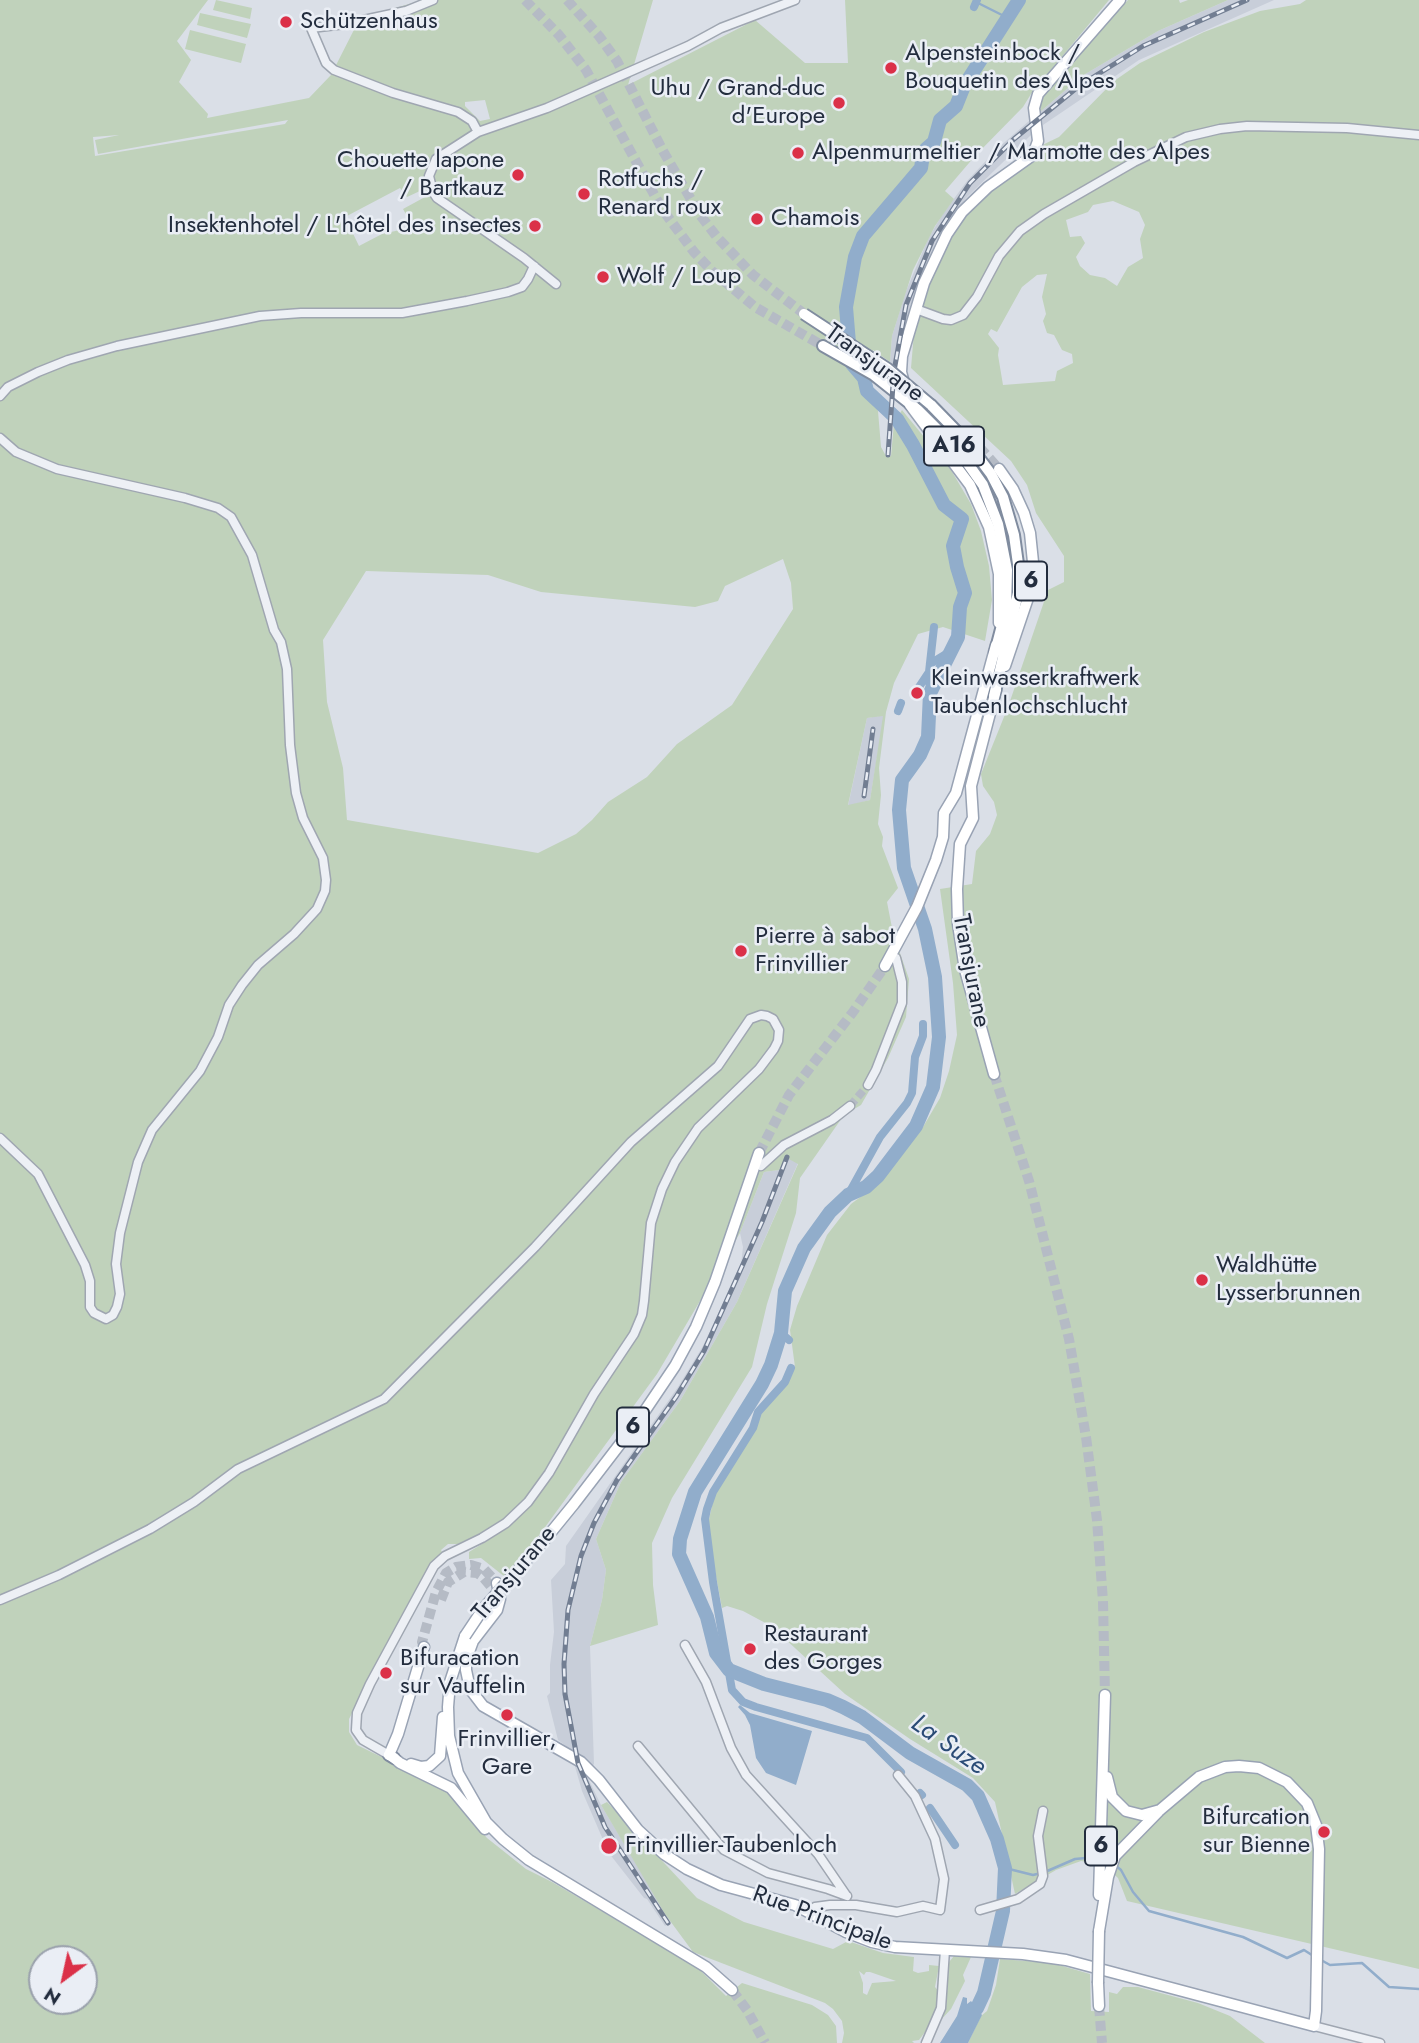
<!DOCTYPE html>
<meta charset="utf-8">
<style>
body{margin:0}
#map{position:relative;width:1419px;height:2043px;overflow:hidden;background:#dadfe7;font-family:Jost,sans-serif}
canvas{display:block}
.north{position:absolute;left:28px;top:1945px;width:70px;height:70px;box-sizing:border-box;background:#eaeef5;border:2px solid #9aa1ac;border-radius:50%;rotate:213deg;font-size:19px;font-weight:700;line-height:28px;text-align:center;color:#232d3e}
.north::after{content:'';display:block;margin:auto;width:24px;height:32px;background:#db3048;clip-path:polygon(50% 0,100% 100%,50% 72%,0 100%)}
</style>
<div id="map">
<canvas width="1419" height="2043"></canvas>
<div class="north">N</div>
</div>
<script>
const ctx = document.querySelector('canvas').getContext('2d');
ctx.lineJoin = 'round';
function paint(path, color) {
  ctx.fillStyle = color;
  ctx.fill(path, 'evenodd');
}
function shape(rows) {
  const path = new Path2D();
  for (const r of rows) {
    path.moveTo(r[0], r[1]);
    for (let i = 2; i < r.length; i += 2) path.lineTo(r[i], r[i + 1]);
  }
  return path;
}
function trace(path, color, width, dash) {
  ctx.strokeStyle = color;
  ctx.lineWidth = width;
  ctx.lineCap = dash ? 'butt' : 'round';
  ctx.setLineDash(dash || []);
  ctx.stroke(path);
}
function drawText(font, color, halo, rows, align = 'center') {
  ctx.font = font + ' Jost,sans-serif';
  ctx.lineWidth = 5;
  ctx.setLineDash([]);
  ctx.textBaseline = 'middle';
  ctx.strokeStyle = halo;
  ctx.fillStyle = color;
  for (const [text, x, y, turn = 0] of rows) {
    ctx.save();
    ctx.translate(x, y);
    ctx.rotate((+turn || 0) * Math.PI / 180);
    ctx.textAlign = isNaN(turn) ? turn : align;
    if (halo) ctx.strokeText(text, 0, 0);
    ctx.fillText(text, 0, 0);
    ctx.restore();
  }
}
paint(shape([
 [1228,0,1274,0,1139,60,1043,125,1040,112,1082,76,1158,31],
 [1029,121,1031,135,966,198,949,220,935,243,910,306,897,367,890,362,892,336,906,291,928,239,942,215,967,181,998,148],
 [884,715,870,800,848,806,867,718],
 [784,1156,798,1163,737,1302,680,1401,621,1482,596,1539,606,1570,602,1600,590,1646,594,1764,586,1774,601,1805,671,1922,665,1926,647,1899,644,1898,612,1857,604,1842,582,1791,570,1749,558,1740,547,1696,550,1693,550,1665,554,1632,551,1580,565,1564,566,1546,678,1387,703,1346,741,1265,743,1247,740,1233,764,1172,779,1170]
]), '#c8ced9');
paint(shape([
 [0,0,208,0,177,41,191,60,179,82,208,114,207,118,309,98,331,75,360,18,423,0,653,0,628,85,755,20,805,63,848,63,845,0,1109,0,1031,94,1023,107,975,156,945,191,954,199,935,226,913,270,892,336,890,362,873,350,870,378,878,411,881,447,886,456,891,456,894,423,902,410,951,470,971,504,981,531,989,566,992,600,985,641,943,627,918,634,894,683,886,712,879,768,881,795,878,824,883,837,882,846,898,888,887,902,893,933,909,979,906,1017,888,1058,861,1105,844,1115,800,1178,796,1213,767,1304,752,1367,672,1498,652,1543,653,1585,658,1625,590,1646,602,1600,606,1570,596,1539,621,1482,680,1401,737,1302,798,1164,785,1157,779,1170,764,1172,740,1233,657,1374,521,1560,505,1577,481,1558,469,1559,469,1552,490,1539,481,1533,458,1544,448,1544,441,1550,442,1552,431,1563,407,1606,349,1719,349,1732,357,1745,447,1789,487,1838,526,1869,552,1882,697,1967,726,1996,742,1983,812,2005,828,2015,836,2026,837,2043,0,2043],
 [485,100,490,119,480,121,465,106,465,102],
 [288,120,285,124,95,156,93,137,119,135,95,140,98,154],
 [400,188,407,197,420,191,425,197,403,209,413,227,382,234,359,246,345,217],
 [783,559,791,583,793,609,732,705,677,744,647,777,608,802,592,820,576,834,538,853,347,820,343,768,327,702,323,640,366,571,488,575,541,592,695,607,718,601,725,586],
 [883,716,870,800,848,805,867,718],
 [42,1959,84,1959,84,2001,42,2001],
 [216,0,252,8,250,19,213,10],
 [1128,0,1179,0,1180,3,1188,0,1228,0,1158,31,1082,76,1040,112,1042,97,1049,86],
 [1306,0,1419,0,1419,1969,1127,1901,1118,1878,1105,1866,1081,1861,1056,1870,1015,1894,995,1802,973,1778,910,1739,845,1694,771,1626,743,1611,727,1606,722,1608,707,1529,714,1496,722,1478,760,1411,785,1387,795,1367,790,1330,797,1306,827,1235,851,1204,871,1189,892,1166,923,1127,940,1098,949,1071,957,1035,953,983,940,889,972,884,976,851,990,834,997,815,994,802,983,786,981,774,1008,707,1048,590,1064,582,1064,556,1036,513,1027,485,1011,461,911,368,916,309,954,224,1036,148,1059,137,1114,81,1140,63,1204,32,1260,11,1300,4],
 [1113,201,1139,212,1145,225,1140,239,1143,258,1128,267,1117,286,1105,278,1090,275,1080,266,1076,257,1085,243,1081,236,1070,237,1066,220,1088,212,1093,205],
 [1047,274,1042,297,1046,314,1043,321,1047,333,1054,335,1062,350,1072,354,1073,363,1057,371,1055,381,1003,385,998,355,999,348,988,334,991,329,997,332,1022,287,1037,275],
 [200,13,251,24,247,38,197,25],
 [190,30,246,44,241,63,185,49],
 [607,1802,697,1898,744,1922,833,1949,848,1941,883,1953,914,1957,913,1971,918,1973,929,1971,929,1965,939,1966,935,1987,942,1995,928,2028,919,2040,912,2041,914,2043,842,2043,844,2033,842,2021,833,2009,825,2003,693,1952,665,1914,601,1805],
 [859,1971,864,1975,866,1972,870,1972,896,1981,872,1983,867,1995,863,1993,863,1983],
 [954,1956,971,1957,963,1975,965,1981,951,2009,939,2022,946,2008,949,1962],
 [1000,1959,1052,1963,1090,1974,1091,2011,1109,2012,1109,1992,1117,1994,1123,1987,1138,1987,1198,2003,1230,2016,1265,2043,968,2043,981,2016,987,2011,996,1985]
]), '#c0d2bb');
paint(shape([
 [740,1705,750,1713,812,1731,796,1785,766,1773,756,1758,750,1725,745,1715,738,1707],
 [963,1997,967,1998,967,2004,971,2001,982,2015,968,2043,940,2043,957,2016]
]), '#91adcb');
trace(shape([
 [976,2,1008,18],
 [1115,1865,1121,1870,1133,1892,1149,1911,1243,1937,1287,1958,1304,1950,1315,1957],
 [1005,1868,1033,1875,1045,1872,1075,1859,1097,1857],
 [1321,1960,1330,1965,1362,1963,1389,1987,1419,1989]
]), '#91adcb', 2.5);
trace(shape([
 [974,7,977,0],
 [930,664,951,651],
 [919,687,929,672],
 [930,693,929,672,934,627],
 [898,711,901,703],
 [848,1195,880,1137,907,1103,912,1093,915,1057,923,1036,923,1024],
 [781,1333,789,1340],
 [791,1368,785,1382,758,1412,753,1428,713,1492,707,1509,705,1519,713,1582,732,1690,743,1702,756,1707,867,1738,901,1772],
 [920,1793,922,1795],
 [930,1808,955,1845]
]), '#91adcb', 8);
trace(shape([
 [950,2043,977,2008,984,1993,1003,1911,1005,1868,997,1839,978,1796,967,1785,910,1753,862,1717,843,1707,827,1700,764,1684,729,1670,716,1653,707,1617,679,1554,680,1539,695,1492,762,1384,771,1365,781,1333,785,1291,804,1248,830,1212,848,1195,866,1187,878,1176,916,1126,933,1087,939,1037,935,977,925,929,904,868,899,810,902,780,920,755,928,737,930,693,958,637,960,607,965,593,957,567,953,546,962,519,944,505,913,445,897,419,867,391,864,378,852,364,850,355,846,307,855,257,863,236,921,168,923,155,926,149,934,142,940,120,956,106,964,86,1019,0]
]), '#91adcb', 14);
trace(shape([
 [850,1106,868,1085]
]), '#b5bbc5', 8, [8, 4]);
trace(shape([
 [967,438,982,450,999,469],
 [994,1074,1029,1181,1069,1339,1086,1437,1097,1520,1103,1601,1105,1695],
 [759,1153,789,1095,853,1012,885,966],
 [441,1600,448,1582,464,1572,477,1573,483,1577,492,1588],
 [424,1647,422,1642,436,1592,446,1573,456,1567,471,1565,484,1569,497,1583],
 [732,1990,747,2010,765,2043],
 [1099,2006,1102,2043]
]), '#b5bbc5', 10, [10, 5]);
trace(shape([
 [525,0,559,35,586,70,662,209,694,252,712,271,755,307,823,346],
 [567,0,599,36,617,61,663,151,700,215,717,237,753,275,803,313]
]), '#b5bbc5', 10, [10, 5]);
const minor = shape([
 [433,0,406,11,345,24,311,28,326,63,334,70,393,93,458,112,472,121,478,132],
 [556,284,524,258,437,198,433,192,429,176,436,159,478,132,547,108,688,46,721,28,795,0],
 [916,309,943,319,951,320,963,315,977,297,999,256,1020,231,1044,214,1134,162,1186,137,1220,129,1247,126,1347,128,1419,135],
 [0,396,8,387,38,372,68,360,117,346,260,316,301,313,402,313,467,301,508,292,522,287,528,279,534,266],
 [0,438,16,452,57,469,185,498,218,508,231,517,252,555,274,630,281,642,287,669,290,745,296,793,303,818,323,858,326,880,325,891,317,909,294,934,258,965,242,985,229,1005,218,1037,200,1071,152,1130,138,1162,120,1233,116,1264,120,1294,117,1307,113,1315,106,1319,94,1313,90,1307,90,1281,85,1265,38,1174,0,1138],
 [868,1085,876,1070,902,1003,902,982,896,958],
 [761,1166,784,1145,832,1120,850,1106],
 [0,1600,59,1575,150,1529,194,1502,238,1469,384,1399,535,1247,631,1142,718,1066,750,1019,761,1015,767,1016,773,1019,779,1030,778,1041,774,1049,759,1069,698,1128,675,1162,662,1189,651,1223,644,1301,642,1315,634,1334,594,1394,549,1473,528,1502,506,1523,482,1538,445,1556,434,1566,370,1684,357,1713,356,1730,363,1740,389,1755],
 [685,1645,706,1682,731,1748,746,1775,818,1854,846,1895],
 [638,1746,724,1850,768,1873,828,1889,847,1896],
 [980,1910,1018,1899,1040,1884,1043,1876,1038,1836,1043,1811],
 [809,1911,815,1907,830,1905,856,1905,897,1912,923,1906,940,1910,944,1879,935,1839,915,1796,898,1775],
 [1314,2026,1380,2043],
 [926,2043,941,2008,945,1950]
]);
const major = shape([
 [999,469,1013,489,1024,513,1030,533,1033,562,1028,598,1005,666],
 [999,623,999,574,989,527,970,485,910,405,901,372,902,356,924,283,947,234,962,212,988,187,1033,155,1038,141,1034,108,1038,94,1120,0],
 [885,966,917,907,936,860,943,837,944,813,956,793,996,645],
 [994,1074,965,970,958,924,957,889,960,844,973,818,971,786,996,690],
 [497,1583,500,1599,497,1610,473,1641,466,1660,466,1670,470,1689,483,1706,581,1762,599,1780,638,1830,664,1854,687,1869,721,1885,795,1905,846,1932,872,1942,895,1947,1023,1954,1066,1960,1314,2026,1316,2011,1319,1849,1316,1825,1307,1803,1287,1782,1259,1768,1239,1766,1225,1767,1199,1777,1160,1810,1115,1856,1108,1877,1099,1931],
 [505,1584,543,1542,574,1504,640,1418,675,1366,696,1327,715,1282,759,1153],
 [465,1636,450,1682,448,1707,449,1736,458,1773,486,1822,503,1839,529,1860,706,1967,732,1990],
 [389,1755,398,1734,424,1647],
 [394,1758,400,1763,451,1788,485,1829],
 [411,1764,421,1767,429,1766,440,1756,443,1717],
 [1107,1777,1112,1797,1126,1811,1142,1815,1160,1810],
 [1099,1895,1105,1695],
 [1098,1983,1099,2006]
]);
const highway = shape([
 [823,346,874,375,918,410,959,451,983,485,998,524,1007,570,1006,610,995,652],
 [931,405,967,442,991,474,1003,497,1014,535,1018,564,1018,593,994,696],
 [389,1755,394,1758]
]);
trace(minor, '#9fa6b1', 11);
trace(major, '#99a3b4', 13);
trace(highway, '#808c9f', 14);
trace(minor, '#edf0f5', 8);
trace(major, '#fff', 10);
trace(highway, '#fff', 10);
const rail = shape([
 [888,455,894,371,906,305,932,241,970,183,1014,139,1079,86,1143,46,1247,0],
 [864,796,873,729],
 [668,1923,605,1827,578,1763,565,1694,564,1664,568,1610,581,1556,594,1523,617,1480,676,1397,704,1351,762,1222,787,1157]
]);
trace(rail, '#727e92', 5);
trace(rail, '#eaeef5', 2.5, [8]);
const majorBridge = shape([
 [465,1636,483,1609,505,1584],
 [1098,1983,1099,1931]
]);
const highwayBridge = shape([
 [804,314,888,369,931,405]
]);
trace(majorBridge, '#99a3b4', 13, []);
trace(highwayBridge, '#808c9f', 14, []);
trace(majorBridge, '#fff', 10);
trace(highwayBridge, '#fff', 10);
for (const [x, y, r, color] of [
 [286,22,7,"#db3048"],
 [891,68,7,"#db3048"],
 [839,103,7,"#db3048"],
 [798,153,7,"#db3048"],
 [518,175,7,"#db3048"],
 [584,194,7,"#db3048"],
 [757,219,7,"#db3048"],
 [535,226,7,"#db3048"],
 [603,277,7,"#db3048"],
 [917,693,7,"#db3048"],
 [741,951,7,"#db3048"],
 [1202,1280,7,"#db3048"],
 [750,1649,7,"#db3048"],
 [386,1673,7,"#db3048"],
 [507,1715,7,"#db3048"],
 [1324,1832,7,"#db3048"],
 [609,1846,9,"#db3048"]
]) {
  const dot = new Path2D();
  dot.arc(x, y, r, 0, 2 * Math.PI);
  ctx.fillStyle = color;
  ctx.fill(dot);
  trace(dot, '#eaeef5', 2.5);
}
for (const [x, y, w] of [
 [954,446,60],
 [1031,581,32],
 [633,1427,32],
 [1101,1846,32]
]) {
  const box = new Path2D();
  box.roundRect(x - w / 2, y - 19.5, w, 39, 5);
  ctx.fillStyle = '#eaeef5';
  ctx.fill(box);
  trace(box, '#232d3e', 2);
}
drawText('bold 23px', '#232d3e', null, [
 ["A16",954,446],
 ["6",1031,581],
 ["6",633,1427],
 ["6",1101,1846]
]);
drawText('24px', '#232d3e', '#eaeef5', [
 ["Schützenhaus",300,22],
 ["Alpensteinbock /",905,54],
 ["Bouquetin des Alpes",905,82],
 ["Uhu / Grand-duc",825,89,"right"],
 ["d'Europe",825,117,"right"],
 ["Alpenmurmeltier / Marmotte des Alpes",812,153],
 ["Chouette lapone",504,161,"right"],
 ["/ Bartkauz",504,189,"right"],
 ["Rotfuchs /",598,180],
 ["Renard roux",598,208],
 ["Chamois",771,219],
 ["Insektenhotel / L'hôtel des insectes",521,226,"right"],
 ["Wolf / Loup",617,277],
 ["Kleinwasserkraftwerk",931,679],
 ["Taubenlochschlucht",931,707],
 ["Pierre à sabot",755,937],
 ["Frinvillier",755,965],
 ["Waldhütte",1216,1266],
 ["Lysserbrunnen",1216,1294],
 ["Restaurant",764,1635],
 ["des Gorges",764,1663],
 ["Bifuracation",400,1659],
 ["sur Vauffelin",400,1687],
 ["Frinvillier,",507,1740,"center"],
 ["Gare",507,1768,"center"],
 ["Bifurcation",1310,1818,"right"],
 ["sur Bienne",1310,1846,"right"],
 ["Frinvillier-Taubenloch",625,1846]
], 'left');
drawText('24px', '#232d3e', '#eaeef5', [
 ["Transjurane",874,364,36],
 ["Transjurane",970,971,79],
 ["Transjurane",515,1574,-50],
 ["Rue Principale",822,1919,20]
]);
drawText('italic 26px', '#2a4b76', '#eaeef5', [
 ["La Suze",948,1746,35]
]);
</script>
